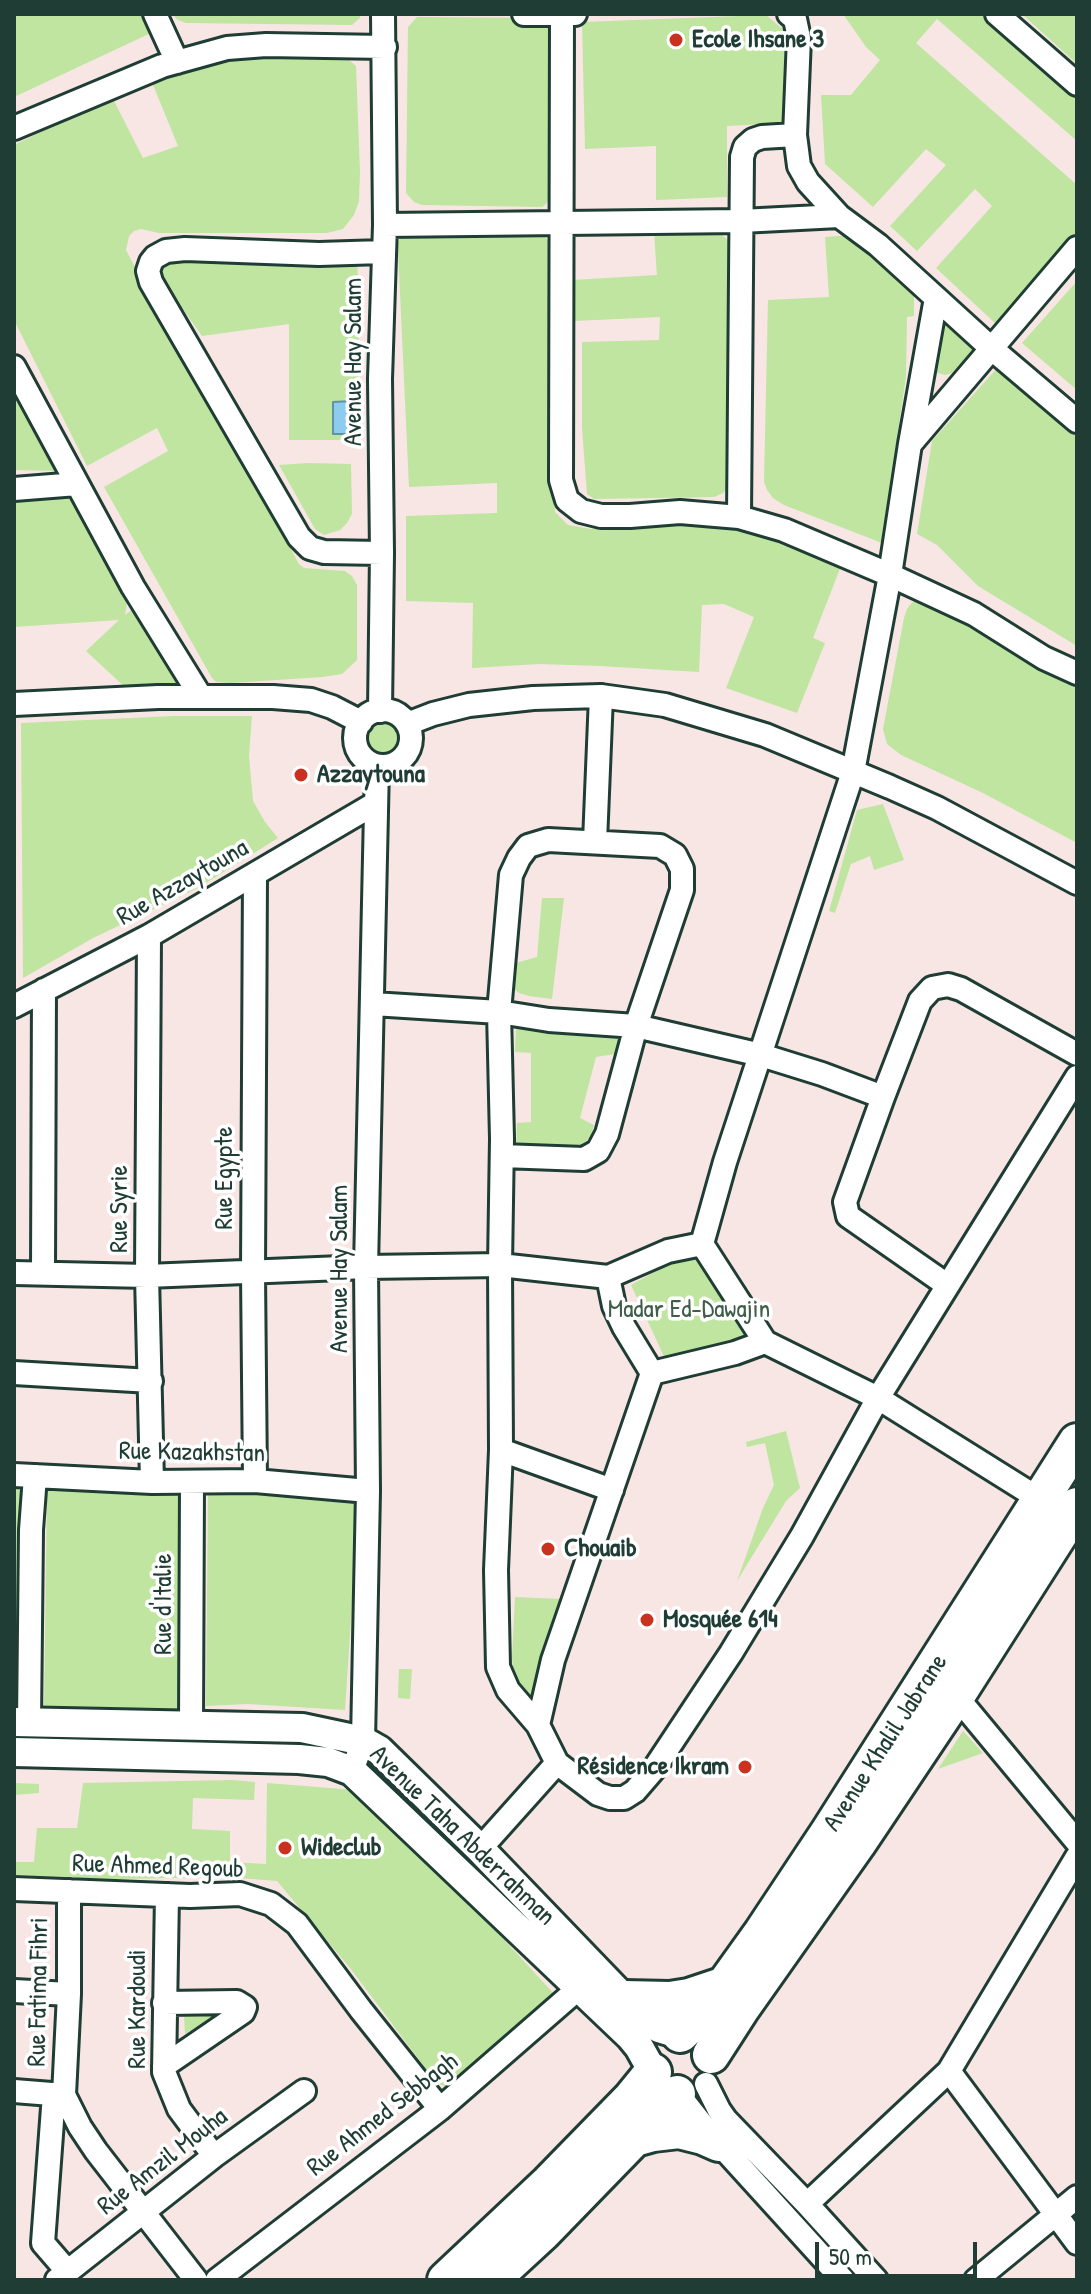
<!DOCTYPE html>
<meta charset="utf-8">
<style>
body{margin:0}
#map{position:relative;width:1091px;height:2294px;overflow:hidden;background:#f7e6e4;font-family:"Patrick Hand",sans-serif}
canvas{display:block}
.frame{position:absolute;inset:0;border:16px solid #1f3d34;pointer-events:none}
.scale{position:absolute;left:815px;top:2242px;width:162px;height:36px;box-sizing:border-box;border:4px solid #1f3d34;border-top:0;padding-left:10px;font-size:24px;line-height:28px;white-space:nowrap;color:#1f3d34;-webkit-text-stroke:6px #fff;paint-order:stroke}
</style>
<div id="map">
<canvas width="1091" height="2294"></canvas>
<div class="frame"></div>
<div class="scale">50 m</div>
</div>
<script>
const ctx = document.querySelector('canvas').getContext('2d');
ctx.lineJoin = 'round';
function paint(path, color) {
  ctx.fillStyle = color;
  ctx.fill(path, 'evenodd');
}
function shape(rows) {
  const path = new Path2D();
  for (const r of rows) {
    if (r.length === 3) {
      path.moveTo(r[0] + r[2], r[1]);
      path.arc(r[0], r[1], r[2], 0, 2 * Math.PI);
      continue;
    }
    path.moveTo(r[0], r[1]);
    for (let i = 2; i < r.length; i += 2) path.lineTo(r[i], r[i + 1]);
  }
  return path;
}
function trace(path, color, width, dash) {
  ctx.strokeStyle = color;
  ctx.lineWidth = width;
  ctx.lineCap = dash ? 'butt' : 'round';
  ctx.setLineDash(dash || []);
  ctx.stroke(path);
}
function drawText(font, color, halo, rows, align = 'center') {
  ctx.font = font + ' "Patrick Hand",sans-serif';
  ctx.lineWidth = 7;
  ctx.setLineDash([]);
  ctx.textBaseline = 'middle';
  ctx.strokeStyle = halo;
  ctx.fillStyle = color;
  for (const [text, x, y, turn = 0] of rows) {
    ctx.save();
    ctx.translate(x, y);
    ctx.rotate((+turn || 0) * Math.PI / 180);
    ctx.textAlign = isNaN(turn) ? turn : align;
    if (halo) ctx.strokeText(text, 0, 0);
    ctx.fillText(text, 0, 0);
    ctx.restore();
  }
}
paint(shape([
 [14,14,141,14,151,33,14,97],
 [172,14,360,14,360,18,352,25,186,23,178,20],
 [843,14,984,14,1077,94,1077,141,937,19,916,43,1077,185,1077,232,996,324,936,268,992,206,975,189,917,251,890,226,946,165,926,149,873,207,825,164,821,95,851,95,880,60,866,47],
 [1022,14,1077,14,1077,64],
 [766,15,785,31,785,123,727,126,727,197,656,200,656,146,585,149,582,22],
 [417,17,545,18,552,24,552,188,547,203,542,207,422,205,414,202,406,193,408,27],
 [233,54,344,56,356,66,360,172,359,201,354,215,343,229,327,233,159,233,141,229,134,231,129,236,126,250,148,292,177,337,299,564,304,568,345,571,352,576,357,585,357,660,342,674,323,677,230,683,216,682,212,678,104,487,168,451,157,428,87,466,14,320,14,145,112,97,143,158,178,146,151,80],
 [708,231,719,233,732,243,729,486,723,493,714,497,594,499,587,494,582,428,582,342,659,340,660,317,574,321,572,280,657,275,654,232],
 [404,234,531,234,545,237,549,241,552,476,555,512,568,525,591,529,686,520,737,523,843,561,813,638,825,643,797,713,726,688,754,617,724,604,702,605,699,672,600,666,539,664,472,668,473,603,406,601,406,516,497,513,497,483,409,487,398,250,398,242],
 [853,235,912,284,914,295,914,316,907,317,906,376,882,543,784,505,773,498,767,490,764,482,768,300,829,297,825,237],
 [188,257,357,264,359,290,358,440,289,440,289,324,202,336,162,280,159,271,164,263],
 [1077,281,1077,390,1022,343],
 [942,312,978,345,952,373,945,375,935,372,932,367],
 [998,367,1077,430,1077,646,978,586,937,545,917,534,932,441],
 [15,398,23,399,59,471,14,470],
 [308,463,351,464,352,514,347,523,340,530,324,535,315,529,279,465],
 [14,496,69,496,74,501,128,596,125,615,134,608,184,689,129,691,86,651,119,620,14,627],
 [916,598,922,598,1077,680,1077,843,983,793,901,755,887,744,883,729,904,618,907,609],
 [382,736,21],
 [174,716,252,716,249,756,253,801,265,822,278,838,198,888,93,938,23,978,21,723],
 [883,804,904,860,874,870,870,856,851,864,835,913,829,911,857,810],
 [542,898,564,898,552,999,529,996,519,993,514,989,516,963,537,957],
 [519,1025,616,1033,621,1038,618,1051,615,1054,596,1057,580,1118,594,1125,591,1137,577,1148,516,1151,517,1123,531,1122,531,1053,515,1052,516,1028],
 [698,1248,752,1339,667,1363,631,1285],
 [786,1431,800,1488,786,1501,737,1581,763,1508,774,1485,765,1443,747,1447,746,1442],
 [24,1488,22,1708,14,1708,14,1489],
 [47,1490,185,1490,184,1711,44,1711],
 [208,1493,276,1493,359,1497,345,1710,248,1704,206,1706],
 [515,1597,562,1599,534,1700,522,1690,514,1675,512,1658],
 [399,1669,412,1669,410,1699,398,1698],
 [963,1731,983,1753,938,1769],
 [232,1780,255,1782,254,1800,193,1798,192,1829,230,1831,230,1862,266,1864,267,1783,354,1790,417,1845,555,1995,453,2086,445,2086,438,2084,432,2077,350,1968,277,1881,228,1877,65,1880,34,1879,33,1876,14,1875,14,1862,34,1862,37,1828,77,1828,83,1783],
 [14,1783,39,1784,39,1793,14,1795],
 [216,2015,185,2034,184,2016]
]), '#bfe5a0');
const water = shape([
 [352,401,352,434,333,434,333,402,352,401]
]);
paint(water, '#8dccee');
trace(water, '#6193a4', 2);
const minor = shape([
 [155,14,177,62],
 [524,14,575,14],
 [789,14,795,19,799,38,795,135,799,166,808,182,839,216],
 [997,14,1077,84],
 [562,15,561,480,567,500,581,511,601,516,630,516,680,512,739,517,784,530,890,575,974,614,1044,658,1077,673],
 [14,128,162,66,227,48,266,45,385,47],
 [385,225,741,221,839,216,878,245,991,348,1077,421],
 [14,367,133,587,201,697],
 [912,442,1077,248],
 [14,489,77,484],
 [739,517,742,157,745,147,753,140,762,137,795,135],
 [382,553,324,552,310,548,299,537,151,282,148,271,151,262,155,257,166,251,185,249,319,254,383,252],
 [14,704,158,697,273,697,311,700,332,707,361,722],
 [383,738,28],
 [380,711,382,553,380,379,385,225,383,14],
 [407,724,433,714,469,705,533,698,601,696,665,705,765,735,890,787,937,808,1077,883],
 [595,842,601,696],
 [255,875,253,1273,255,1481],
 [149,936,147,1276,152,1482],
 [373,1004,499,1012,549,1020,636,1026,761,1055,822,1074,883,1097],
 [14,1006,149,936,376,803],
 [502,1156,584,1159,598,1151,607,1134,636,1026,682,890,682,869,675,855,660,846,548,840,528,846,519,858,511,875,499,1012,502,1139,500,1265,501,1450,496,1570,498,1667,508,1690,538,1725,557,1763,598,1794,610,1798,624,1798,635,1791,654,1769,731,1653,802,1536,878,1398,1077,1077],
 [702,1244,725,1162,853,772,890,575,910,444,936,298],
 [43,1272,44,990],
 [14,1273,147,1276,366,1267,500,1265,608,1277,614,1306,624,1327,652,1373,735,1353,765,1342],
 [608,1277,668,1251,702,1244,765,1342,878,1398,1049,1505],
 [947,1285,848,1216,845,1202,883,1097,920,1001,932,988,948,985,961,989,1077,1054],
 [14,1373,151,1381],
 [501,1450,612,1490],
 [14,1475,152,1482,255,1481,368,1491],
 [956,1696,1077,1842],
 [29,1723,31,1530,35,1476],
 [538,1725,553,1660,652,1373],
 [191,1726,192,1482],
 [352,1771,363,1741,368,1491,366,1267,377,766],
 [480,1849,557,1763],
 [14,1889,190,1896,240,1894,271,1904,297,1924,361,2010,440,2109],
 [167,1895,164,2072,179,2109,214,2156],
 [14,1991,69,1994],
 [164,2066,243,2012,245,2007,237,2002,164,2003],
 [949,2071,1077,2243],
 [706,2084,719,2110,726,2120,807,2204,876,2280],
 [14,2091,64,2095,80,2127,96,2151,196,2280],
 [54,2094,43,2243,68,2272],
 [64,2095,69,1994,69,1891],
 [679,2095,705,2128,843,2280],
 [807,2204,949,2071,1077,1857],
 [57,2280,214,2156,304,2091],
 [217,2280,440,2109,579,1988],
 [976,2280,1077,2197]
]);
const tertiary = shape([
 [14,1722,302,1728,363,1741,379,1750,480,1849,635,2010,659,2028,679,2034],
 [14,1752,299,1759,328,1762,352,1771,630,2036,639,2047,653,2072]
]);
const primary = shape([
 [624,1999,670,2000,689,1997,725,1985],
 [680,2034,709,2007,762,1933,829,1832,1077,1442],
 [711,2055,740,2010,857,1844,956,1696,1077,1506],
 [635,2138,653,2133,679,2130,703,2136,719,2143],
 [446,2280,549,2183,631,2099,653,2072],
 [491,2280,543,2232,677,2094]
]);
trace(minor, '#1f3d34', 28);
trace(tertiary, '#1f3d34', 34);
trace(primary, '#1f3d34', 42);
trace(minor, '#fff', 22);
trace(tertiary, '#fff', 28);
trace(primary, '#fff', 36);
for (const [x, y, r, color] of [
 [676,40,8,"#c8321e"],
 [301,775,8,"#c8321e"],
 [548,1549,8,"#c8321e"],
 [647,1620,8,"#c8321e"],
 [745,1767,8,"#c8321e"],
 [285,1848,8,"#c8321e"]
]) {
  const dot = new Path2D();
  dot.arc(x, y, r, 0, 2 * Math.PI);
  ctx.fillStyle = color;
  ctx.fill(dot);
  trace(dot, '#fff', 3);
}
drawText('bold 26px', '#1f3d34', '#fff', [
 ["Ecole Ihsane 3",692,40],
 ["Azzaytouna",317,775],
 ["Chouaib",564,1549],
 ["Mosquée 614",663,1620],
 ["Résidence Ikram",729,1767,"right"],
 ["Wideclub",301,1848]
], 'left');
drawText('26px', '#1f3d34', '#fff', [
 ["Avenue Hay Salam",354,362,-90],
 ["Rue Azzaytouna",183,883,-30],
 ["Rue Egypte",225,1178,-90],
 ["Rue Syrie",120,1209,-90],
 ["Avenue Hay Salam",340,1269,-90],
 ["Rue Kazakhstan",192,1453,1],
 ["Rue d'Italie",164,1604,-90],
 ["Avenue Khalil Jabrane",886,1743,-57],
 ["Avenue Taha Abderrahman",462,1836,44],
 ["Rue Ahmed Regoub",158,1867,2],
 ["Rue Fatima Fihri",39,1992,-89],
 ["Rue Kardoudi",138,2009,-90],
 ["Rue Ahmed Sebbagh",383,2115,-38],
 ["Rue Amzil Mouha",163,2162,-38]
]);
drawText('26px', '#3f5f4a', '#fff', [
 ["Madar Ed-Dawajin",689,1310]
]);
</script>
